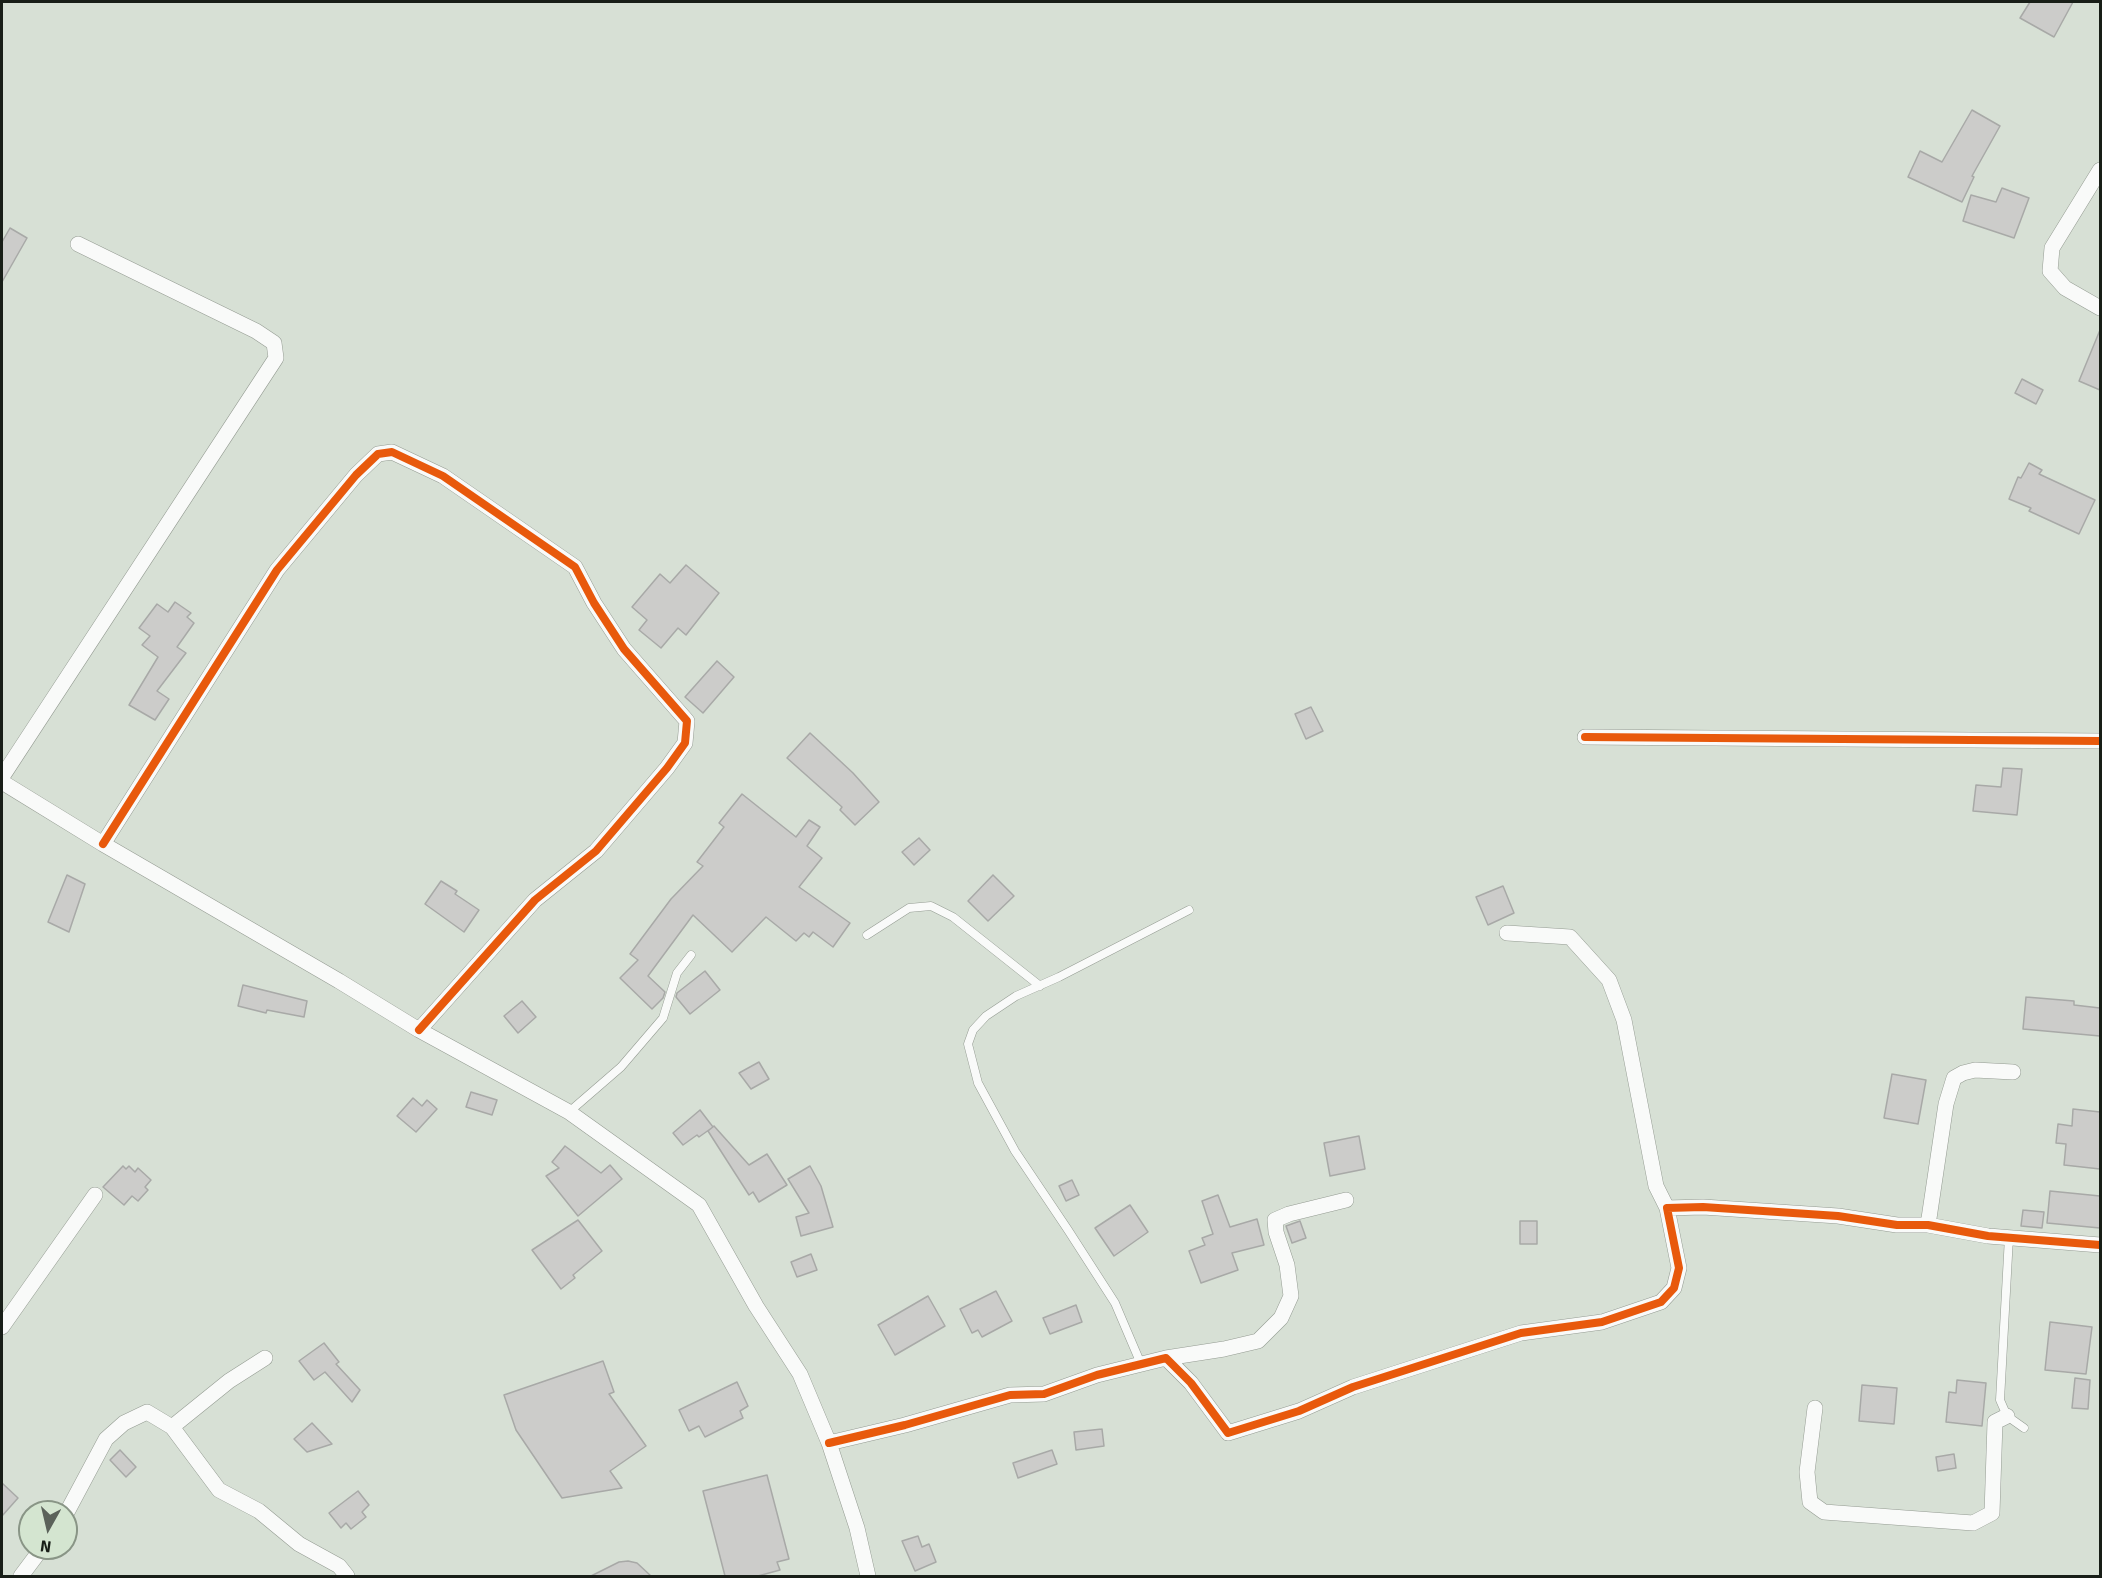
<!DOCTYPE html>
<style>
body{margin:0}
#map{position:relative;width:2102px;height:1578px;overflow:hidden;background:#d7e0d5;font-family:Signika,sans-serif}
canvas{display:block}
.frame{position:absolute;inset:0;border:3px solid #181e17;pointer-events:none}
.north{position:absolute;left:18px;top:1500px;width:60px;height:60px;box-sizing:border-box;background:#d4e5d0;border:2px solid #899586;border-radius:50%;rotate:188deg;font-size:16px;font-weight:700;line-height:24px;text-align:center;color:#181e17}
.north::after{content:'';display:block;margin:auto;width:21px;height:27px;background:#5b625a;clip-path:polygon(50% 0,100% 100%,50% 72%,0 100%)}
</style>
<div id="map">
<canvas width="2102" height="1578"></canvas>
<div class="frame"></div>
<div class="north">N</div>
</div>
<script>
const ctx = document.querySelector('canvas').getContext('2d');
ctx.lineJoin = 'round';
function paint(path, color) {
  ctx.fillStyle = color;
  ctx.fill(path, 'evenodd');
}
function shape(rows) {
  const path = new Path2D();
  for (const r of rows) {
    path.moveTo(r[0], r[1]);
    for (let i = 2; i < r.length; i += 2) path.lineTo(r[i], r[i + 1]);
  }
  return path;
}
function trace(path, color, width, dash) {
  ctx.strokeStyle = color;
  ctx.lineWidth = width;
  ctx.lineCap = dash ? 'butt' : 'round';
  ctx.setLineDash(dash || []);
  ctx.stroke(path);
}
const building = shape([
 [2030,2,2073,2,2054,37,2020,18,2030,2],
 [1972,110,2000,126,1972,176,1974,177,1962,202,1908,177,1920,151,1942,162,1972,110],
 [2002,188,2029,198,2014,238,1963,221,1971,195,1996,202,2002,188],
 [10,228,27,238,2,282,2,242,10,228],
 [2100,330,2100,390,2079,381,2100,330],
 [2022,379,2043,390,2036,404,2015,393,2022,379],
 [2029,463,2042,470,2039,474,2095,500,2079,534,2029,511,2031,508,2009,499,2018,477,2021,478,2029,463],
 [686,565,719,593,686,635,678,628,661,648,639,630,647,620,632,607,660,574,670,583,686,565],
 [175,602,191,613,187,617,194,623,177,647,186,653,157,691,169,699,155,720,129,705,158,657,142,645,150,636,139,628,157,604,168,612,175,602],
 [717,661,734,677,703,713,685,697,717,661],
 [1311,707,1323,731,1306,739,1295,714,1311,707],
 [810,733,853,773,879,802,855,825,840,810,842,807,787,758,810,733],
 [2003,768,2022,769,2017,815,1973,811,1976,785,2001,787,2003,768],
 [742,794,796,837,809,820,820,827,807,846,822,858,799,887,850,923,833,947,813,932,809,937,804,933,796,941,766,917,732,952,693,915,648,976,665,992,663,998,652,1009,620,978,638,960,630,954,671,899,703,866,697,862,724,827,719,823,742,794],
 [919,838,930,850,914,865,902,852,919,838],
 [67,875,85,884,69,932,48,922,67,875],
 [993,875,1014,896,988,921,968,901,993,875],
 [441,881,457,891,455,894,479,910,464,932,425,904,441,881],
 [1503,886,1514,913,1488,925,1476,897,1503,886],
 [705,971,720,990,690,1014,676,997,677,993,705,971],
 [243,985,307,1001,304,1017,267,1010,266,1013,238,1006,243,985],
 [2026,997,2074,1001,2074,1005,2100,1008,2100,1036,2023,1029,2026,997],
 [522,1001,536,1017,518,1033,504,1016,522,1001],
 [759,1062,769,1079,751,1089,739,1073,759,1062],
 [1892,1074,1926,1080,1918,1124,1884,1118,1892,1074],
 [471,1092,497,1100,492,1115,466,1107,471,1092],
 [413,1098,422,1106,427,1100,437,1109,416,1132,397,1116,413,1098],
 [2073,1109,2100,1112,2100,1169,2064,1165,2066,1144,2056,1143,2058,1124,2072,1126,2073,1109],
 [700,1110,713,1127,699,1137,697,1135,683,1145,673,1133,700,1110],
 [714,1126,749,1165,767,1154,787,1185,759,1202,753,1192,749,1195,708,1131,714,1126],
 [1359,1136,1365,1169,1330,1176,1324,1143,1359,1136],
 [565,1146,601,1173,610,1165,622,1179,578,1216,546,1176,559,1168,552,1162,565,1146],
 [123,1166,126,1169,129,1166,135,1172,138,1168,151,1180,145,1187,148,1190,138,1201,132,1196,124,1205,103,1187,123,1166],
 [810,1166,821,1186,833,1227,801,1236,796,1217,809,1213,788,1179,810,1166],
 [1072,1180,1079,1195,1066,1201,1059,1186,1072,1180],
 [2050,1191,2100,1196,2100,1228,2047,1223,2050,1191],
 [1218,1195,1230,1227,1257,1219,1264,1245,1232,1253,1238,1270,1201,1283,1189,1251,1205,1245,1202,1238,1213,1234,1202,1201,1218,1195],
 [1130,1205,1148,1232,1114,1256,1095,1228,1130,1205],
 [2023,1210,2044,1212,2042,1228,2021,1226,2023,1210],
 [578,1220,602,1251,573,1275,575,1278,561,1289,532,1250,578,1220],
 [1300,1221,1306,1238,1292,1243,1286,1226,1300,1221],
 [1520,1221,1537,1221,1537,1244,1520,1244,1520,1221],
 [811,1254,817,1270,797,1277,791,1262,811,1254],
 [996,1291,1012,1321,982,1337,978,1330,972,1333,960,1309,996,1291],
 [928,1296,945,1326,895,1355,878,1325,928,1296],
 [1076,1305,1082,1322,1050,1334,1043,1318,1076,1305],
 [2050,1322,2092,1327,2086,1374,2045,1370,2050,1322],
 [324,1343,339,1362,336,1364,360,1390,352,1402,325,1372,314,1380,299,1361,324,1343],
 [603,1361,614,1392,609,1394,646,1446,610,1471,622,1488,562,1498,516,1430,504,1395,603,1361],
 [2075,1378,2090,1380,2088,1409,2072,1408,2075,1378],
 [1957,1380,1986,1383,1982,1426,1946,1422,1949,1392,1956,1393,1957,1380],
 [737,1382,748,1406,740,1411,743,1418,705,1437,699,1426,689,1431,679,1410,737,1382],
 [1862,1385,1897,1388,1894,1424,1859,1421,1862,1385],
 [312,1423,332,1444,307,1452,294,1439,312,1423],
 [1102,1429,1104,1446,1076,1450,1074,1432,1102,1429],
 [120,1450,136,1467,126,1477,110,1460,120,1450],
 [1052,1450,1057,1464,1018,1478,1013,1463,1052,1450],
 [1954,1454,1956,1468,1938,1471,1936,1457,1954,1454],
 [767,1475,789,1559,777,1562,780,1570,758,1576,725,1576,703,1491,767,1475],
 [2,1483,18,1498,2,1516,2,1483],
 [358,1491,369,1505,362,1512,366,1517,351,1529,346,1523,341,1528,329,1513,358,1491],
 [918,1536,922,1547,929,1544,936,1562,915,1571,902,1541,918,1536],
 [628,1561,637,1563,651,1576,591,1576,619,1562,628,1561]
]);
paint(building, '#ccccca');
trace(building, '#a8a9a7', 1.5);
const service = shape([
 [867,935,909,908,931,906,953,917,1040,986],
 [569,1112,621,1067,663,1018,677,973,691,955],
 [2009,1237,2000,1400,2007,1416,2024,1428],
 [1141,1364,1115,1303,1068,1230,1015,1151,978,1083,968,1044,973,1030,986,1016,1016,996,1059,977,1189,910]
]);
const minor = shape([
 [2100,170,2052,248,2050,271,2065,288,2100,308],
 [1585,737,2100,741],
 [2,777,276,358,274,343,256,331,78,244],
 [2,782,103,844,339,981,419,1030,569,1112,699,1205,756,1306,800,1374,829,1443,857,1528,868,1576],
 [103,844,277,570,356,475,378,454,392,452,443,476,575,567,594,603,624,649,687,721,685,743,667,768,596,851,535,900,419,1030],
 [1507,933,1570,937,1609,980,1624,1020,1656,1186,1667,1208],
 [1928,1225,1946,1104,1954,1078,1963,1073,1975,1070,2013,1072],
 [2,1327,95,1195],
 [1166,1358,1224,1349,1258,1341,1281,1318,1291,1296,1287,1265,1276,1232,1275,1220,1289,1214,1346,1200],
 [1815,1408,1807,1472,1810,1502,1824,1512,1973,1523,1992,1513,1995,1422,2007,1416],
 [172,1427,219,1490,259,1511,299,1544,339,1566,347,1576],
 [829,1443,905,1425,1010,1395,1044,1394,1097,1375,1166,1358,1191,1383,1228,1433,1299,1411,1353,1387,1521,1333,1602,1322,1661,1302,1674,1288,1679,1268,1667,1208,1703,1207,1838,1216,1897,1225,1928,1225,1988,1236,2100,1245],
 [66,1514,106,1439,124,1423,147,1412,172,1427,229,1381,265,1358],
 [21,1576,42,1548]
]);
trace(service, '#949b92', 9);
trace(minor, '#949b92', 16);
trace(service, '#f9faf9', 8);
trace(minor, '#f9faf9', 15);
trace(shape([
 [1585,737,2100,741],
 [103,844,277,570,356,475,378,454,392,452,443,476,575,567,594,603,624,649,687,721,685,743,667,768,596,851,535,900,419,1030],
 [829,1443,905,1425,1010,1395,1044,1394,1097,1375,1166,1358,1191,1383,1228,1433,1299,1411,1353,1387,1521,1333,1602,1322,1661,1302,1674,1288,1679,1268,1667,1208,1703,1207,1838,1216,1897,1225,1928,1225,1988,1236,2100,1245]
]), '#e8590c', 8);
</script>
